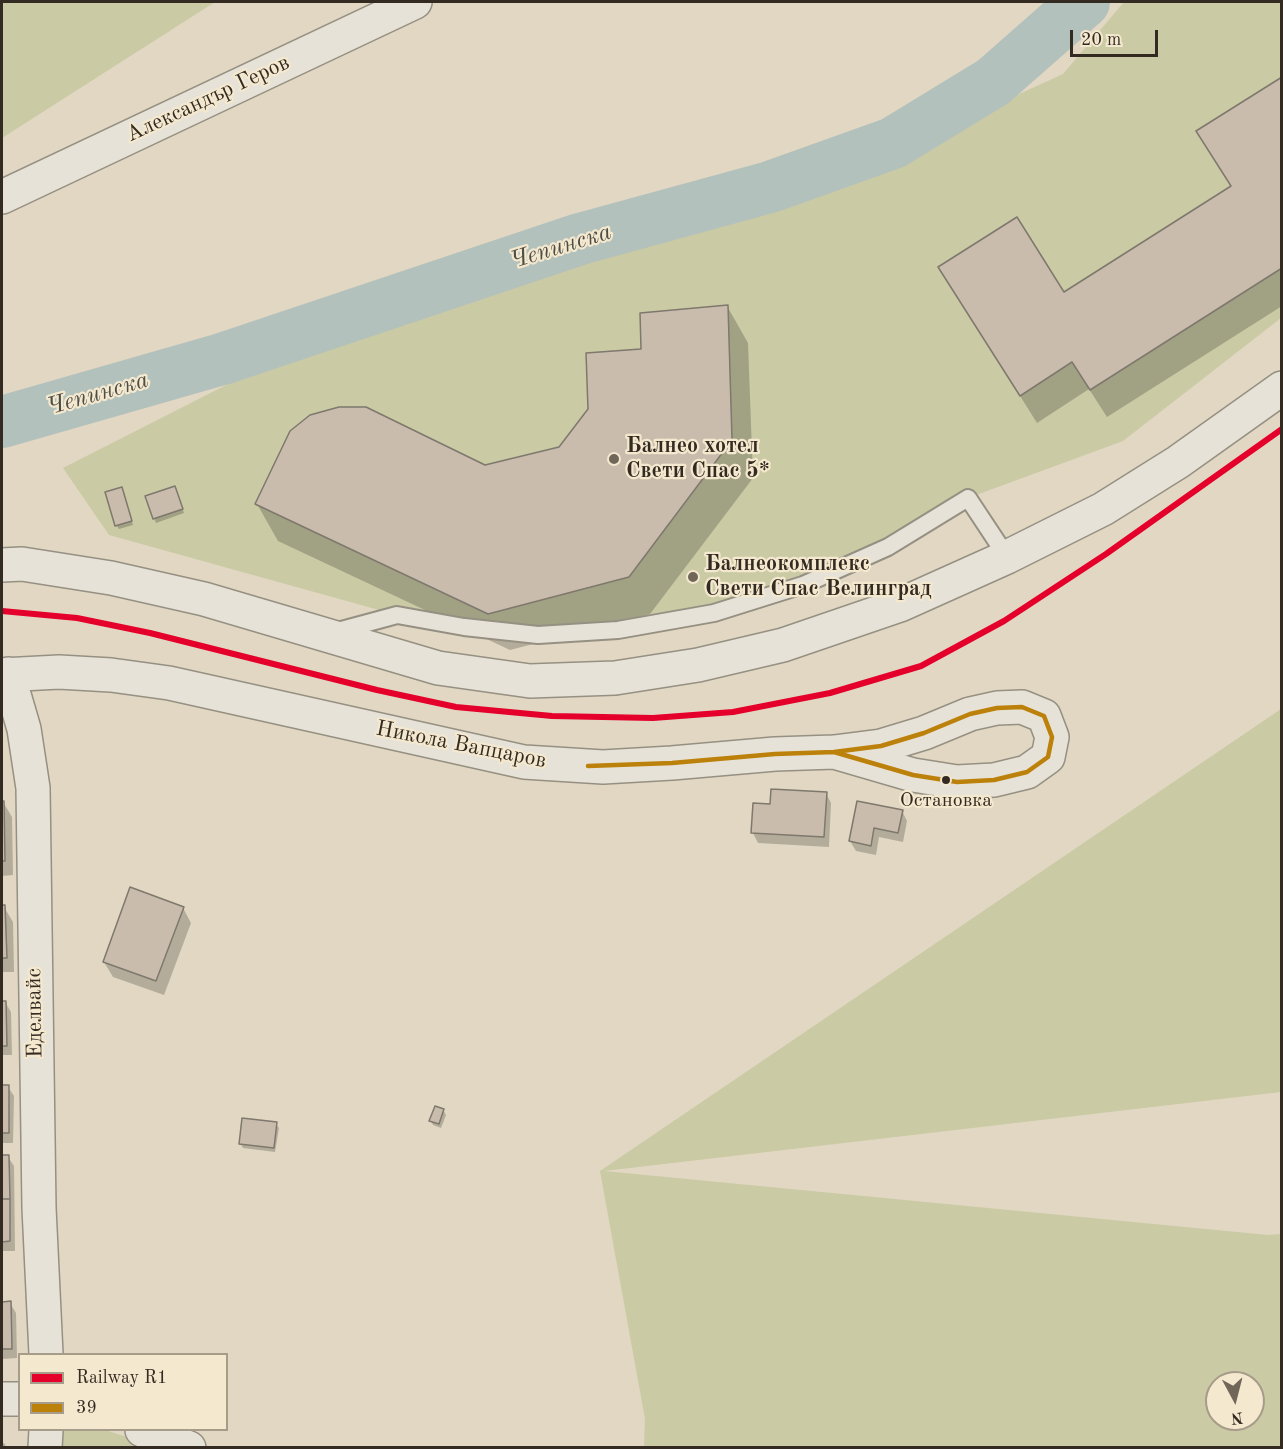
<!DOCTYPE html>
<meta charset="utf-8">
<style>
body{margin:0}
#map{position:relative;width:1283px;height:1449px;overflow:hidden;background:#e1d7c2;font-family:"Old Standard TT",serif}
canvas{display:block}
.frame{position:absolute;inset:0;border:3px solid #332a21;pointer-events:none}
.legend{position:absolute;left:18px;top:1353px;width:210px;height:78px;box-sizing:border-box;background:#f4e8cf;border:2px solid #a79c89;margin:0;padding:8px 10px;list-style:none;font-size:18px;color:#332a21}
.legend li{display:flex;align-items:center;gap:12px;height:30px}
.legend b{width:30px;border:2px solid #a79c89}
.north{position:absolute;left:1205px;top:1371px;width:60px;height:60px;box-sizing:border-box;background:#f4e8cf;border:2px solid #a79c89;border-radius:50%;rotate:173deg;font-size:16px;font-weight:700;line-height:24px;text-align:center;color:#332a21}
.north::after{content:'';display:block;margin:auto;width:21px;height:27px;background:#706759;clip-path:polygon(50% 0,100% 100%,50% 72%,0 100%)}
.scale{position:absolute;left:1070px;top:30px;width:88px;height:27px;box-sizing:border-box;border:3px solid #332a21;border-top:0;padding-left:8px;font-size:18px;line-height:21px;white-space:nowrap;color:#332a21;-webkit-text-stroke:4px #f4e8cf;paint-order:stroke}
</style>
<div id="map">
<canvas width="1283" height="1449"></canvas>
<div class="frame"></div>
<ul class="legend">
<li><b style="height:8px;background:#e4002b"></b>Railway R1</li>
<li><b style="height:8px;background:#bc810a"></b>39</li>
</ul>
<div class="north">N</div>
<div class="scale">20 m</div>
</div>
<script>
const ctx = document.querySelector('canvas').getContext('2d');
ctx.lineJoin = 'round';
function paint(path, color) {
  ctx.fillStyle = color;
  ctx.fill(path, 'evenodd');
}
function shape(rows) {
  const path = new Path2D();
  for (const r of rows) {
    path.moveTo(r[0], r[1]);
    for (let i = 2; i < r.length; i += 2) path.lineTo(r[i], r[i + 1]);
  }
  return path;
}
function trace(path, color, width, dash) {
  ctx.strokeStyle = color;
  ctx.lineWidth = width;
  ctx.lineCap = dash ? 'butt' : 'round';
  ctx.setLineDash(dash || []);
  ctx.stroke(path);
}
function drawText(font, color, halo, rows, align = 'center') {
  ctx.font = font + ' "Old Standard TT",serif';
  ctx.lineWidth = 4.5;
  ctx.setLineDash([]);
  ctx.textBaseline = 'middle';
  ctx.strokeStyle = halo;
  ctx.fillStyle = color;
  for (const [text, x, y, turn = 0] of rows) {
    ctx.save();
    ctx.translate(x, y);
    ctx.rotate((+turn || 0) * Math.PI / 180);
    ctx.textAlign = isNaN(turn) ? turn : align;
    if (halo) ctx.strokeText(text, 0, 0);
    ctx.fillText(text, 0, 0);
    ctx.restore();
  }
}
paint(shape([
 [2,2,215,2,2,138],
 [1124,2,1281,2,1281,318,1123,441,968,498,888,547,714,613,538,635,397,615,109,535,63,468,295,350,657,226,773,197,901,148,1063,74],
 [1281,709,1281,1092,604,1171,1268,1235,1281,1234,1281,1447,644,1447,645,1419,600,1171],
 [1217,1383,1253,1383,1253,1419,1217,1419],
 [55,1430,105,1430,158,1447,52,1448]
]), '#cacaa5');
paint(shape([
 [1282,78,1282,306,1107,417,1089,389,1037,423,940,268,1063,294,1232,187],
 [727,306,748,343,753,478,650,614,510,650,278,541,257,504,484,467,560,448,643,351],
 [122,489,133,525,119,529,116,525],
 [177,492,184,513,156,523,154,518],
 [826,793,831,803,829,847,758,843,753,833,772,805],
 [2,802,3,802,12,817,13,875,2,876],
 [902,811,907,821,903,842,879,837,876,855,856,851,850,841],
 [2,907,4,907,13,922,14,972,2,972],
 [183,908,191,923,164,995,113,977,104,962],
 [2,1002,5,1002,11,1012,12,1055,2,1055],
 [2,1087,8,1087,14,1096,13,1143,2,1143],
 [443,1110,446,1115,441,1128,433,1125,431,1121],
 [276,1124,279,1128,275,1152,243,1148,241,1144],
 [2,1157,8,1157,14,1166,15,1251,2,1251],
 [2,1303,10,1303,16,1313,17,1358,2,1359],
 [2,1443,4,1443,7,1448,2,1448]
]), '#0003');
trace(shape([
 [2,422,222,359,580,239,770,187,893,143,993,82,1084,2]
]), '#b3c1bc', 52);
const building = shape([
 [1282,77,1282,268,1090,390,1072,362,1020,396,938,267,1017,217,1064,292,1231,186,1196,131,1282,77],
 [728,305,732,440,629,577,488,614,255,504,290,431,310,415,339,407,366,407,485,465,559,447,588,409,586,353,641,349,640,313,728,305],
 [175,486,183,509,153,519,145,496,175,486],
 [122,487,132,521,115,526,105,492,122,487],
 [771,789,827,792,824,837,751,833,753,803,770,804,771,789],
 [2,801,4,801,5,861,2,861,2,801],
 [857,801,903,810,898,833,874,828,871,846,849,841,857,801],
 [130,887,184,907,156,981,103,962,130,887],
 [2,905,5,905,7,958,2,958,2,905],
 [2,1001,6,1001,7,1046,2,1046,2,1001],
 [2,1085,9,1085,9,1133,2,1133,2,1085],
 [435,1106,444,1109,439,1124,429,1121,435,1106],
 [242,1118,277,1122,274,1148,239,1144,242,1118],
 [2,1155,9,1155,10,1199,2,1199,2,1155],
 [2,1199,10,1199,10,1241,2,1242,2,1199],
 [11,1301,12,1349,2,1349,2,1302,11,1301]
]);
paint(building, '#cabcad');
trace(building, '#7e786d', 1.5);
const service = shape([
 [334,632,397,615,464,627,538,635,618,630,714,613,803,585,888,547,968,498,1007,557]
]);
const minor = shape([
 [2,197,415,2],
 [8,674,24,729,33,788,39,1208,46,1354],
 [2,675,59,672,111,675,169,683,524,762,603,767,672,763,775,754,834,752,881,746,924,733,970,714,997,708,1022,707,1044,716,1052,737,1048,757,1027,772,994,780,957,782,913,775,834,752],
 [2,1399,20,1399],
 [142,1430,189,1448],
 [45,1448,46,1430]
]);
const tertiary = shape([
 [2,565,22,564,111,578,204,599,438,668,530,681,615,678,698,665,783,645,900,605,1007,557,1103,509,1178,462,1282,388]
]);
trace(service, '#969083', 20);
trace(minor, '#969083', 36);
trace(tertiary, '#969083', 36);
trace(service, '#e7e2d7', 16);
trace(minor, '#e7e2d7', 33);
trace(tertiary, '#e7e2d7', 33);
trace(shape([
 [588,766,672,763,775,754,834,752,881,746,924,733,970,714,997,708,1022,707,1044,716,1052,737,1048,757,1027,772,994,780,957,782,913,775,834,752]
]), '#bc810a', 4.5);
trace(shape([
 [2,611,77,618,150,633,377,690,456,707,552,716,653,718,733,712,830,693,921,666,1004,621,1106,554,1282,429]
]), '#e4002b', 6);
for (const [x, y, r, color] of [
 [614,459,6,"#706759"],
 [693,577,6,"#706759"],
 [946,780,5,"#332a21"]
]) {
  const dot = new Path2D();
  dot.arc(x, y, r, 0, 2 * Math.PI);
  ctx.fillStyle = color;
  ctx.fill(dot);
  trace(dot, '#f4e8cf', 2);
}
drawText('20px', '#332a21', '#f4e8cf', [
 ["Остановка",946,801]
]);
drawText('22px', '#332a21', '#f4e8cf', [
 ["Александър Геров",208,99,-25],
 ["Никола Вапцаров",461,745,11],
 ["Еделвайс",35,1013,-91]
]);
drawText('bold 22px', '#332a21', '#f4e8cf', [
 ["Балнео хотел",626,446],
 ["Свети Спас 5*",626,471],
 ["Балнеокомплекс",705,564],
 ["Свети Спас Велинград",705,589]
], 'left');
drawText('italic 24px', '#4e4e47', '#f4e8cf', [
 ["Чепинска",561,247,-17],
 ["Чепинска",98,394,-16]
]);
</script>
